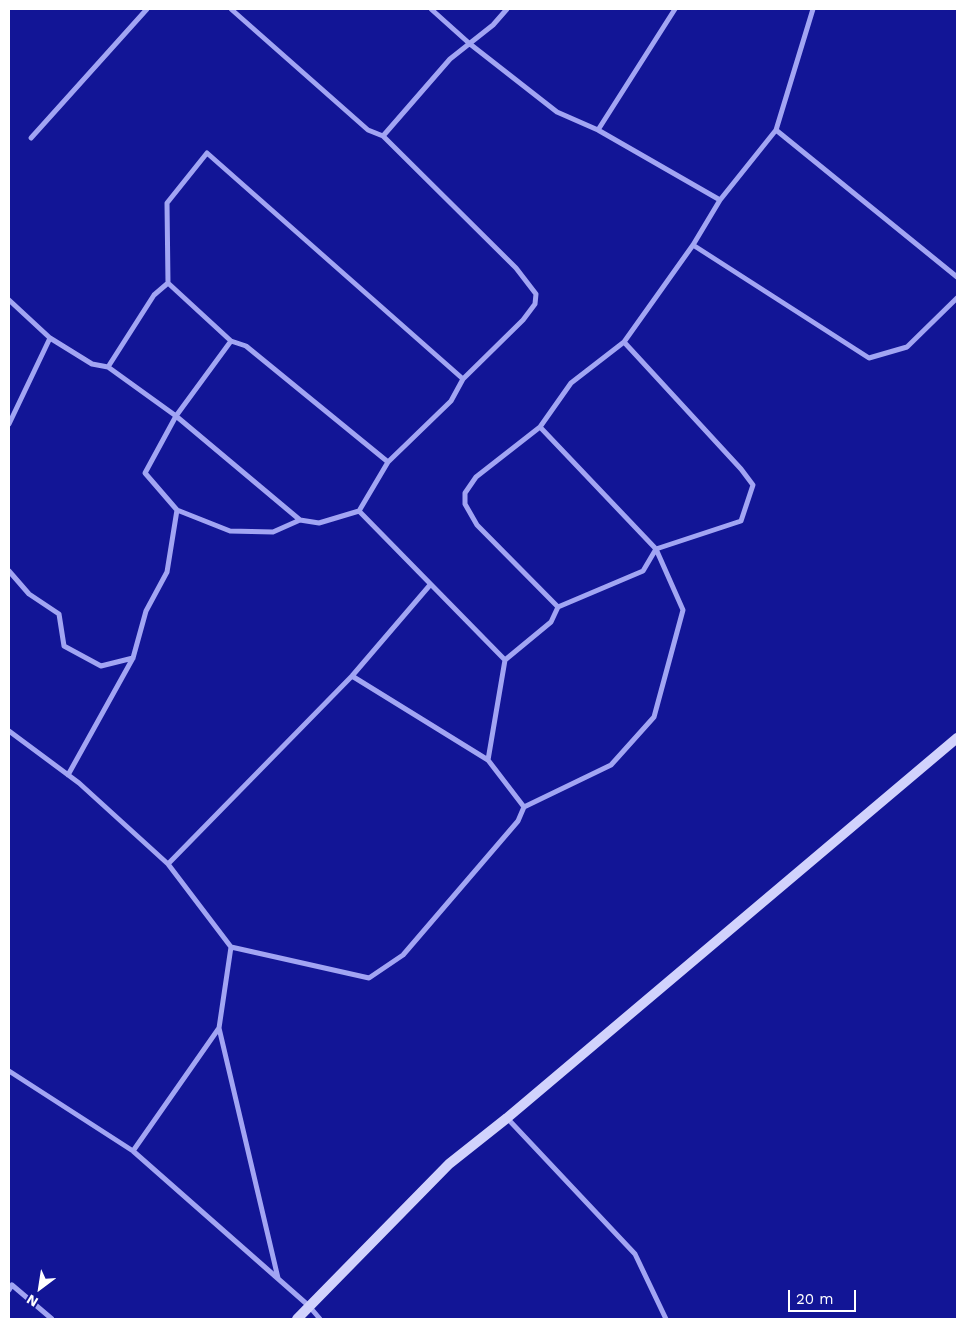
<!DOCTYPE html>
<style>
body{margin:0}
#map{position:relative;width:966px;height:1328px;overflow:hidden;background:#121596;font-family:"Work Sans",sans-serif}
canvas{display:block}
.frame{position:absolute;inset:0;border:10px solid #fff;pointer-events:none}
.north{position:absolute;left:15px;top:1263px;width:50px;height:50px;-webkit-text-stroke:4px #121596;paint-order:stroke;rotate:211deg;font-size:14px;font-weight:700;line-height:20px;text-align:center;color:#fff}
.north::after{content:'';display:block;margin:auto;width:18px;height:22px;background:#fff;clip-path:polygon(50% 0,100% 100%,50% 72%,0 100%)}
.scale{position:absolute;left:788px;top:1290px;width:68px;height:22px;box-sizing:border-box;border:2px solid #fff;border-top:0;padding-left:6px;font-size:15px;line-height:18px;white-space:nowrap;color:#fff;-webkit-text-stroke:4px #121596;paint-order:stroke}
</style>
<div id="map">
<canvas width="966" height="1328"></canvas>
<div class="frame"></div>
<div class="north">N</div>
<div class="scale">20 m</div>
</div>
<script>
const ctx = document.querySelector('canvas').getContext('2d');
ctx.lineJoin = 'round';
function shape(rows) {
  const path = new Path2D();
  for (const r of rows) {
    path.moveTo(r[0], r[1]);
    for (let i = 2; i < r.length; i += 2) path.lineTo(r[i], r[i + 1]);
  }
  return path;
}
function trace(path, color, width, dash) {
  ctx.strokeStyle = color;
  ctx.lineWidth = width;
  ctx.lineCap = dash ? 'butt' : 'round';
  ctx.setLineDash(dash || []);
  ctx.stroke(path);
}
trace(shape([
 [231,9,368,130,383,136,516,268,536,294,535,304,523,320,463,379,451,401,388,462,359,511],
 [431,9,470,44,557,112,598,130,720,200],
 [598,130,675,9],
 [776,130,957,277],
 [383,136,450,59,493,25,507,9],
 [31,138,147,9],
 [693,245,869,358,907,347,957,298],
 [9,300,50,338,92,364,108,367,176,416,300,520],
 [231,341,176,416,145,473,177,510,230,531,273,532,300,520,319,523,359,511,505,660],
 [108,367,154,295,168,283],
 [9,424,50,338],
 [540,427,571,383,624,342,693,245,720,200,776,130,813,9],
 [388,462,246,346,231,341,168,283,167,203,207,153,463,379],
 [9,571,29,594,59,614,64,646,101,666,133,658],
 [352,676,488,760],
 [9,731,79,783,168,864,231,947,369,978,403,955,518,821,524,807,488,760,505,660,551,622,558,607,643,571,656,549,741,521,753,485,741,469,624,342],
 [68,775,133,658,146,611,167,572,177,510],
 [524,807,611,765,654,717,683,610,656,549,540,427,476,477,465,493,465,504,477,525,558,607],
 [168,864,352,676,430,585],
 [231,947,219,1028,278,1278],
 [9,1071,133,1151,309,1306,320,1319],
 [507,1118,635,1254,666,1319],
 [133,1151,219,1028],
 [9,1290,12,1285,52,1319]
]), '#a2a5f3', 5);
trace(shape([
 [297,1319,449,1164,507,1118,957,738]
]), '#d1d2fc', 10);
</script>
